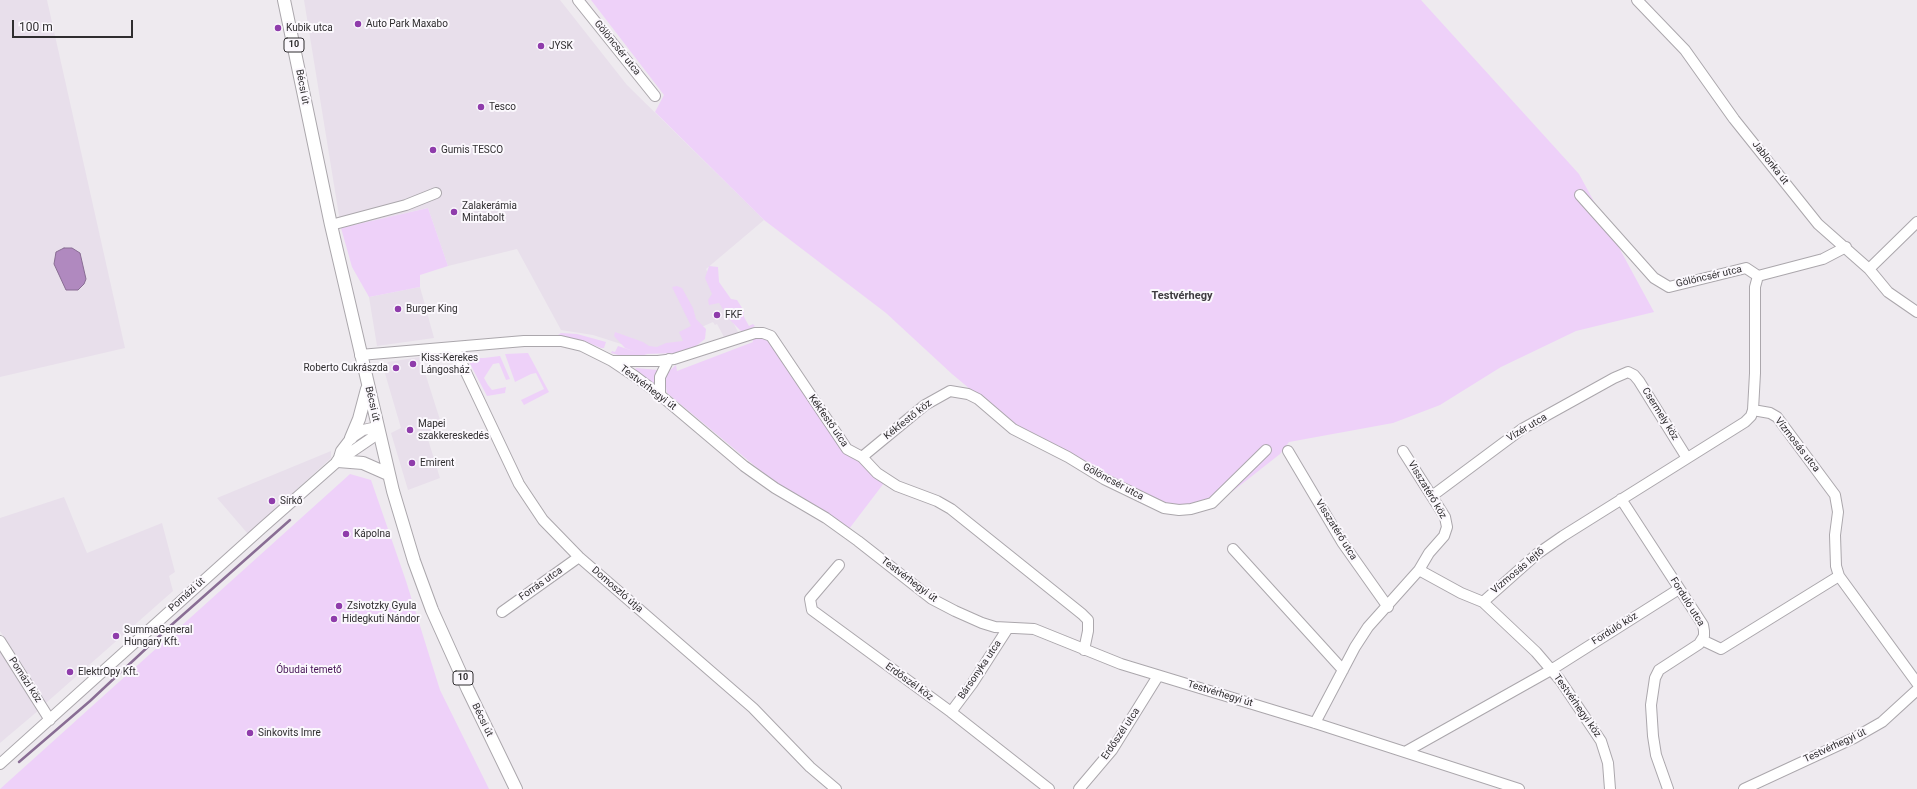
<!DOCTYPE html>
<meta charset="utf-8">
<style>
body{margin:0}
#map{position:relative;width:1917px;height:789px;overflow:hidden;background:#eeeaef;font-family:Roboto,sans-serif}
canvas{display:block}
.scale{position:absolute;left:12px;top:20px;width:121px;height:18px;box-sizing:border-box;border:2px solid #2f2d2f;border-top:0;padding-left:5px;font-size:12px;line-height:14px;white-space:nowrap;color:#2f2d2f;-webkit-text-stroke:3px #fbf8fd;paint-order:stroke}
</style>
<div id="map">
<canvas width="1917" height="789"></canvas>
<div class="scale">100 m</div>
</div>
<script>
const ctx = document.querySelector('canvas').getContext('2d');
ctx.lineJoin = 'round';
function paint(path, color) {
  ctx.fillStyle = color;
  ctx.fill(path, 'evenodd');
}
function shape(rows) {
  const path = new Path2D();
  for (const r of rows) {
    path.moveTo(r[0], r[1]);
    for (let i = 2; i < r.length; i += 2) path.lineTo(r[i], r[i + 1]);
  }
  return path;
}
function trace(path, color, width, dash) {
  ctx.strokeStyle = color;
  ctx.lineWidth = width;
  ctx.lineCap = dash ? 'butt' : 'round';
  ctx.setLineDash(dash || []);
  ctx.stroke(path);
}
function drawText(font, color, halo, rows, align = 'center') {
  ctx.font = font + ' Roboto,sans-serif';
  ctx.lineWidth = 4;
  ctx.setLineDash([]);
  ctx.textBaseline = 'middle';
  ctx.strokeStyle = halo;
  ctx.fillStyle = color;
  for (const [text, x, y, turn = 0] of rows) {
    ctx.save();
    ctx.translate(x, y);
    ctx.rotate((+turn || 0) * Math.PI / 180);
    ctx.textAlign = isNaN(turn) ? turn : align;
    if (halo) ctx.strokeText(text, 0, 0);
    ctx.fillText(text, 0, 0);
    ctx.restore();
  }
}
paint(shape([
 [0,0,47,0,125,348,0,377],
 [304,0,560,0,627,85,764,220,706,269,739,334,728,338,724,337,717,324,715,325,713,322,697,329,701,337,646,352,593,335,561,330,517,249,448,266,428,208,341,228],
 [420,287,434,338,377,346,369,297],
 [420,357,442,426,426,433,440,478,408,490,391,433,401,428,384,370,388,362],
 [331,451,331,458,248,534,217,498],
 [64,497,87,553,162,523,175,572,169,576,173,591,46,703,0,631,0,518],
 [0,650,39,710,0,743]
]), '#e8dfeb');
paint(shape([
 [591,0,1421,0,1579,174,1654,312,1576,331,1501,367,1440,405,1393,423,1289,442,1280,454,1233,491,1194,504,1165,505,1012,424,952,374,886,313,764,220,655,112,664,95],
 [428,208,448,266,420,275,420,287,369,297,352,267,341,228],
 [709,266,718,267,719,282,731,299,737,300,744,311,744,317,749,326,753,324,755,326,747,331,741,331,730,320,719,303,709,305,708,300,712,294,705,278],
 [677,286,682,288,693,308,696,319,706,329,705,339,696,346,677,353,644,354,651,356,669,354,670,356,629,358,611,353,612,351,615,352,618,346,639,353,625,348,614,336,615,332,643,342,649,346,657,347,666,343,683,341,679,332,691,326,672,287],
 [561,333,577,334,606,342,604,348,601,348,589,343,558,335],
 [763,336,768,337,858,458,884,483,849,529,779,486,667,393,665,380,667,373,676,365,677,371,753,342,752,338],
 [528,353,549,392,524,405,521,400,544,389,536,373,531,374,515,382,505,354],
 [500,356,510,379,506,380,499,363,493,364,484,378,488,385,492,390,506,387,505,393,487,396,469,362,473,358,484,358],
 [636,368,658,370,655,386,635,370],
 [350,474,371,480,406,581,440,690,489,789,0,789]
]), '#eed1f9');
const water = shape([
 [64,248,72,248,80,253,86,279,84,284,78,290,66,290,54,264,56,252,64,248]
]);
paint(water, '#b089bf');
trace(water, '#896d94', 1);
trace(shape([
 [19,762,90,701,168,628,290,520]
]), '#896d94', 2.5);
const minor = shape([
 [578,0,655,96],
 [1637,0,1685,50,1734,119,1818,224,1869,269,1888,292,1917,312],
 [1580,195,1654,278,1669,287,1746,268,1758,276,1823,259,1846,247],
 [331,225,406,205,436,193],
 [1869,269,1917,222],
 [454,347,519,484,543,520,579,557,753,708,810,767,836,789],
 [360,355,524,341,561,341,582,346,612,361,636,377,660,395,744,466,775,488,826,518,858,541,932,599,955,611,982,623,995,627,1034,629,1121,664,1315,723,1519,789],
 [612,361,658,361,674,359,755,333,763,333,771,336,847,449,862,457,877,473,897,486,937,501,951,509,1082,614,1088,620,1088,631,1084,650],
 [660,395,660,377,669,359],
 [1753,410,1770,413,1777,417,1835,495,1838,512,1835,535,1836,566,1839,576,1917,683],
 [1288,451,1342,542,1388,607],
 [862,457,925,405,950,391,968,394,978,399,1013,429,1068,457,1104,479,1164,508,1179,510,1191,509,1212,503,1266,450],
 [338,461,341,451,351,438,363,430,377,427],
 [1432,496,1522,429,1614,378,1628,372,1634,375,1639,381,1687,458],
 [1621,499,1703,625,1704,631,1704,636,1699,644,1659,670,1655,678,1651,705,1653,736,1656,755,1668,789],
 [1233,549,1343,670],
 [839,565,810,599,812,610,951,712,1049,789],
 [1419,570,1461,593,1483,602,1536,652,1560,680,1601,741,1608,763,1610,789],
 [1483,602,1537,554,1563,536,1745,422,1751,416,1753,410,1755,373,1755,287,1758,276],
 [502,612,579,557],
 [1702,640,1721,649,1839,576],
 [0,641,50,720],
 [951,712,972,684,1008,628],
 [1315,723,1355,647,1368,627,1419,570,1429,553,1444,536,1447,527,1445,517,1403,451],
 [1405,752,1551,670,1679,589],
 [0,764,262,528,338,461,379,433],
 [1079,789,1112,750,1158,676],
 [1744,789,1854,738,1882,722,1917,690]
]);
const major = shape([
 [284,0,331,225,393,491,414,561,432,610,468,690,516,789],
 [351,438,359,419,367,389],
 [338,461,363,463,388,474]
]);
trace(minor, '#aba7ac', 12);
trace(major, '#aba7ac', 14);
trace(minor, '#fff', 10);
trace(major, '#fff', 12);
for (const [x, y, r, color] of [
 [358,24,4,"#8f3cab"],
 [278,28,4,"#8f3cab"],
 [541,46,4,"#8f3cab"],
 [481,107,4,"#8f3cab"],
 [433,150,4,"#8f3cab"],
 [454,212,4,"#8f3cab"],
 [398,309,4,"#8f3cab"],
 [717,315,4,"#8f3cab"],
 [413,364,4,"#8f3cab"],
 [396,368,4,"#8f3cab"],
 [410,430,4,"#8f3cab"],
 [412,463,4,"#8f3cab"],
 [272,501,4,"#8f3cab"],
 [346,534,4,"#8f3cab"],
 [339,606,4,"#8f3cab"],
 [334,619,4,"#8f3cab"],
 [116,636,4,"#8f3cab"],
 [70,672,4,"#8f3cab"],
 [250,733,4,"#8f3cab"]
]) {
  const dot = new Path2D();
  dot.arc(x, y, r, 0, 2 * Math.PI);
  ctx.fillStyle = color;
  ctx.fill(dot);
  trace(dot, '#fbf8fd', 1.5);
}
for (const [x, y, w] of [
 [294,45,20],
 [463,678,20]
]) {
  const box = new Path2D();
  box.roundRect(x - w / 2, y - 7, w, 14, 3);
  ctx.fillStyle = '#fbf8fd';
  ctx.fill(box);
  trace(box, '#2f2d2f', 1);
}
drawText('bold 9px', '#2f2d2f', null, [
 ["10",294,45],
 ["10",463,678]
]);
drawText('10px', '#2f2d2f', '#fbf8fd', [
 ["Auto Park Maxabo",366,24],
 ["Kubik utca",286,28],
 ["JYSK",549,46],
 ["Tesco",489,107],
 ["Gumis TESCO",441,150],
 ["Zalakerámia",462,206],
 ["Mintabolt",462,218],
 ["Burger King",406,309],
 ["FKF",725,315],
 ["Kiss-Kerekes",421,358],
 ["Lángosház",421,370],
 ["Roberto Cukrászda",388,368,"right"],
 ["Mapei",418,424],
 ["szakkereskedés",418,436],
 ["Emirent",420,463],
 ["Sírkő",280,501],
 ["Kápolna",354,534],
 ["Zsivotzky Gyula",347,606],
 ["Hidegkuti Nándor",342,619],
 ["SummaGeneral",124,630],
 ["Hungary Kft.",124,642],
 ["ElektrOpy Kft.",78,672],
 ["Sinkovits Imre",258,733]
], 'left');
drawText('10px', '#2f2d2f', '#fbf8fd', [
 ["Gölöncsér utca",617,48,51],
 ["Bécsi út",302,87,79],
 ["Jablonka út",1770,163,52],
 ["Gölöncsér utca",1709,277,-13],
 ["Testvérhegyi út",648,388,37],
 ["Bécsi út",372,404,77],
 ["Csermely köz",1660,414,58],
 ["Kékfestő köz",908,420,-38],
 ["Kékfestő utca",828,421,55],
 ["Vízér utca",1527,428,-31],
 ["Vízmosás utca",1797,445,52],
 ["Gölöncsér utca",1113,482,28],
 ["Visszatérő köz",1427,490,59],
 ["Visszatérő utca",1336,530,58],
 ["Vízmosás lejtő",1518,571,-40],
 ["Testvérhegyi út",909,580,37],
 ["Forrás utca",541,584,-35],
 ["Domoszló útja",617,590,41],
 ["Pomázi út",187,595,-42],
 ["Forduló utca",1687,602,58],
 ["Forduló köz",1615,629,-32],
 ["Bársonyka utca",980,670,-56],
 ["Pomázi köz",25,680,57],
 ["Erdőszél köz",909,682,36],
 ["Testvérhegyi út",1220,694,17],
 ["Testvérhegyi köz",1577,706,55],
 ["Bécsi út",482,720,64],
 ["Erdőszél utca",1121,734,-56],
 ["Testvérhegyi út",1835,746,-25]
]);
drawText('10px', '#471557', '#fbf8fd', [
 ["Óbudai temető",309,670]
]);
drawText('bold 11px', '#3f3c40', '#fbf8fd', [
 ["Testvérhegy",1182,296]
]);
</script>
